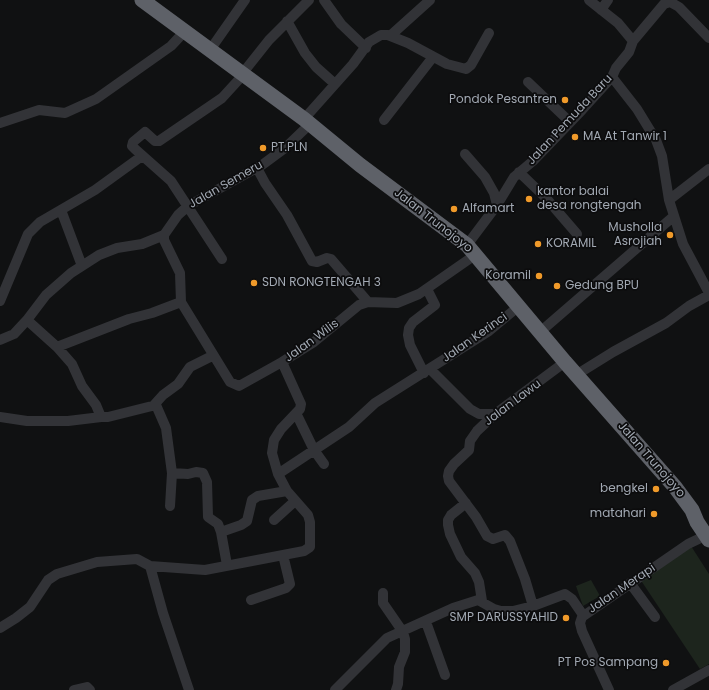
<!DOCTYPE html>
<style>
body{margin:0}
canvas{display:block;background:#101112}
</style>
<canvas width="709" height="690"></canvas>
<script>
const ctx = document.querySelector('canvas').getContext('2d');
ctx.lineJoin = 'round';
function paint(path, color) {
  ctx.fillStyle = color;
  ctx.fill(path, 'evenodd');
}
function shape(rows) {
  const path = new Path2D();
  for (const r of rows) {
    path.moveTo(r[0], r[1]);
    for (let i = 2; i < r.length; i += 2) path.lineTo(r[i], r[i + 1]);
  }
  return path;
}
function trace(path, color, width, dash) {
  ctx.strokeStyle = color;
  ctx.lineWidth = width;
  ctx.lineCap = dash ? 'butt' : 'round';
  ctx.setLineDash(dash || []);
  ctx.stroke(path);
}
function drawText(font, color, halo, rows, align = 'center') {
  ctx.font = font + ' Poppins,sans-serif';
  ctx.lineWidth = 3.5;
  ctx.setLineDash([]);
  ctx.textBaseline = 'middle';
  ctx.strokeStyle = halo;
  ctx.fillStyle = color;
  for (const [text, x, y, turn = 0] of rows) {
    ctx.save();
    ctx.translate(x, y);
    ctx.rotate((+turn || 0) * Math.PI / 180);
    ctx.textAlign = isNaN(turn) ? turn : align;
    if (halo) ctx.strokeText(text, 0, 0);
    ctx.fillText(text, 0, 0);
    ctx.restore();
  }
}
paint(shape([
 [691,546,709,574,709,664,700,669,640,579],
 [591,580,600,596,583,606,576,586]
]), '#1d251d');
trace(shape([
 [324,0,341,24,366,48],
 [601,10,608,0],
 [287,21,305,53,316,67,335,84],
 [390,36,430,0],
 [633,41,664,4,670,2,679,7,709,38],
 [210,50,245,0],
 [242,74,269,40,309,0],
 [612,77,637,109,656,140,662,156,669,200,683,244,709,293],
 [528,82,570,122],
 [304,119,353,64,369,42,381,35,388,35,408,43,447,64,466,69,471,65,489,33],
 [384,120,433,57],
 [0,123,39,110,65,113,96,99,171,46,185,31],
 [310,124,285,148,262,165,188,206,178,215,164,235,164,240,180,273,181,302,230,382,239,386,282,362,314,342,359,305,368,302,397,303,419,294,475,255],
 [465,154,485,177,494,193,497,205],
 [257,168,265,183,287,215,312,261,317,262,327,258,331,259,368,302],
 [519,172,546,198,577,234],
 [669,200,709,169],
 [61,210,82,266],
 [467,245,497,205,514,177,533,161,582,110,612,77,616,68,629,52,633,41,618,23,589,0],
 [222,259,171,181,135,149,132,146,133,142,145,132,155,141,159,141,222,98,243,75],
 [0,301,28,234,40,222,95,190,142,156],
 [27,320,57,347,129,319,152,313,181,302],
 [540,332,674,216],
 [0,340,14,334,27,320,46,295,71,273,99,255,117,248,142,244,164,235],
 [57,347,72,364,82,386,96,405,101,417,108,417,156,405,166,428,172,473,188,474,196,472,203,473,207,482,208,517,218,524,221,532,227,565],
 [565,362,495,414,477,431,470,441,469,450,454,464,449,471,448,476,449,481,476,517,487,536,493,539,505,535,510,541,525,579,533,606,565,594,572,599,583,615],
 [430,369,470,409,479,414,495,414],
 [424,373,410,345,408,335,409,328,413,322,435,305,427,289],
 [576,375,613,352,666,323,689,306,709,295],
 [154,405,163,395,178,384,190,367,212,356],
 [296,413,314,450,324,464],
 [0,417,27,421,68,421,101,417],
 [278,474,349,427,375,403,489,331,519,306],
 [466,503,451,515,448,520,448,525,450,534,461,557,475,573,479,582,482,601],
 [170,506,172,473],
 [274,520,295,501],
 [221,532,241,525,247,521,252,500,258,496,287,491],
 [150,566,163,613,189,690],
 [630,583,655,617],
 [383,593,383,603,403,632,405,639,405,652,399,667,398,684,396,690],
 [251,600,286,588,290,584,283,555],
 [426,622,445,675],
 [0,628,16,618,30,607,48,580,57,574,97,562,137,559,150,566,205,570,304,551,310,547,310,522,308,515,287,491,278,474,272,453,274,440,281,429,300,409,301,404,282,362],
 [74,690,87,687,90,690],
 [335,690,387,638,453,608,478,600,494,609,501,611,513,611,533,606],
 [609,690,582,631,580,623,582,617,688,544,709,534],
 [673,690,709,670]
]), '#323337', 10);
trace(shape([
 [142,0,304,119,360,165,467,245,565,362,675,487,692,510,697,522,709,540]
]), '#5e6168', 15);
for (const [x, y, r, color] of [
 [565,100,4,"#f09a2a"],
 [575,137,4,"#f09a2a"],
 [263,148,4,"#f09a2a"],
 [529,199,4,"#f09a2a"],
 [454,209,4,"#f09a2a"],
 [670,235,4,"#f09a2a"],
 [538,244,4,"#f09a2a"],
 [539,276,4,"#f09a2a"],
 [254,283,4,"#f09a2a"],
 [557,286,4,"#f09a2a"],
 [656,489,4,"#f09a2a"],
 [654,514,4,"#f09a2a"],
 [566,618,4,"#f09a2a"],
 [666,663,4,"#f09a2a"]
]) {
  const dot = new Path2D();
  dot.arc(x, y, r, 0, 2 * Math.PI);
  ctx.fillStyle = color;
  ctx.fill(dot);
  trace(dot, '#0c0c0d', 1.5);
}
drawText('12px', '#a2a9b3', '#0c0c0d', [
 ["Pondok Pesantren",557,100],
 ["MA At Tanwir 1",583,137,"left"],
 ["PT.PLN",271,148,"left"],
 ["kantor balai",537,192,"left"],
 ["desa rongtengah",537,206,"left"],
 ["Alfamart",462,209,"left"],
 ["Musholla",662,228],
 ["Asrojiah",662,242],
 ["KORAMIL",546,244,"left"],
 ["Koramil",531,276],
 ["SDN RONGTENGAH 3",262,283,"left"],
 ["Gedung BPU",565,286,"left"],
 ["bengkel",648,489],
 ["matahari",646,514],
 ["SMP DARUSSYAHID",558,618],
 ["PT Pos Sampang",658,663]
], 'right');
drawText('12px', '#a2a9b3', '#0c0c0d', [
 ["Jalan Pemuda Baru",570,120,-47],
 ["Jalan Semeru",226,185,-30],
 ["Jalan Trunojoyo",433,221,38],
 ["Jalan Kerinci",475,338,-35],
 ["Jalan Wilis",312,341,-36],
 ["Jalan Lawu",513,403,-37],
 ["Jalan Trunojoyo",651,460,49],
 ["Jalan Merapi",622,589,-34]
]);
</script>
